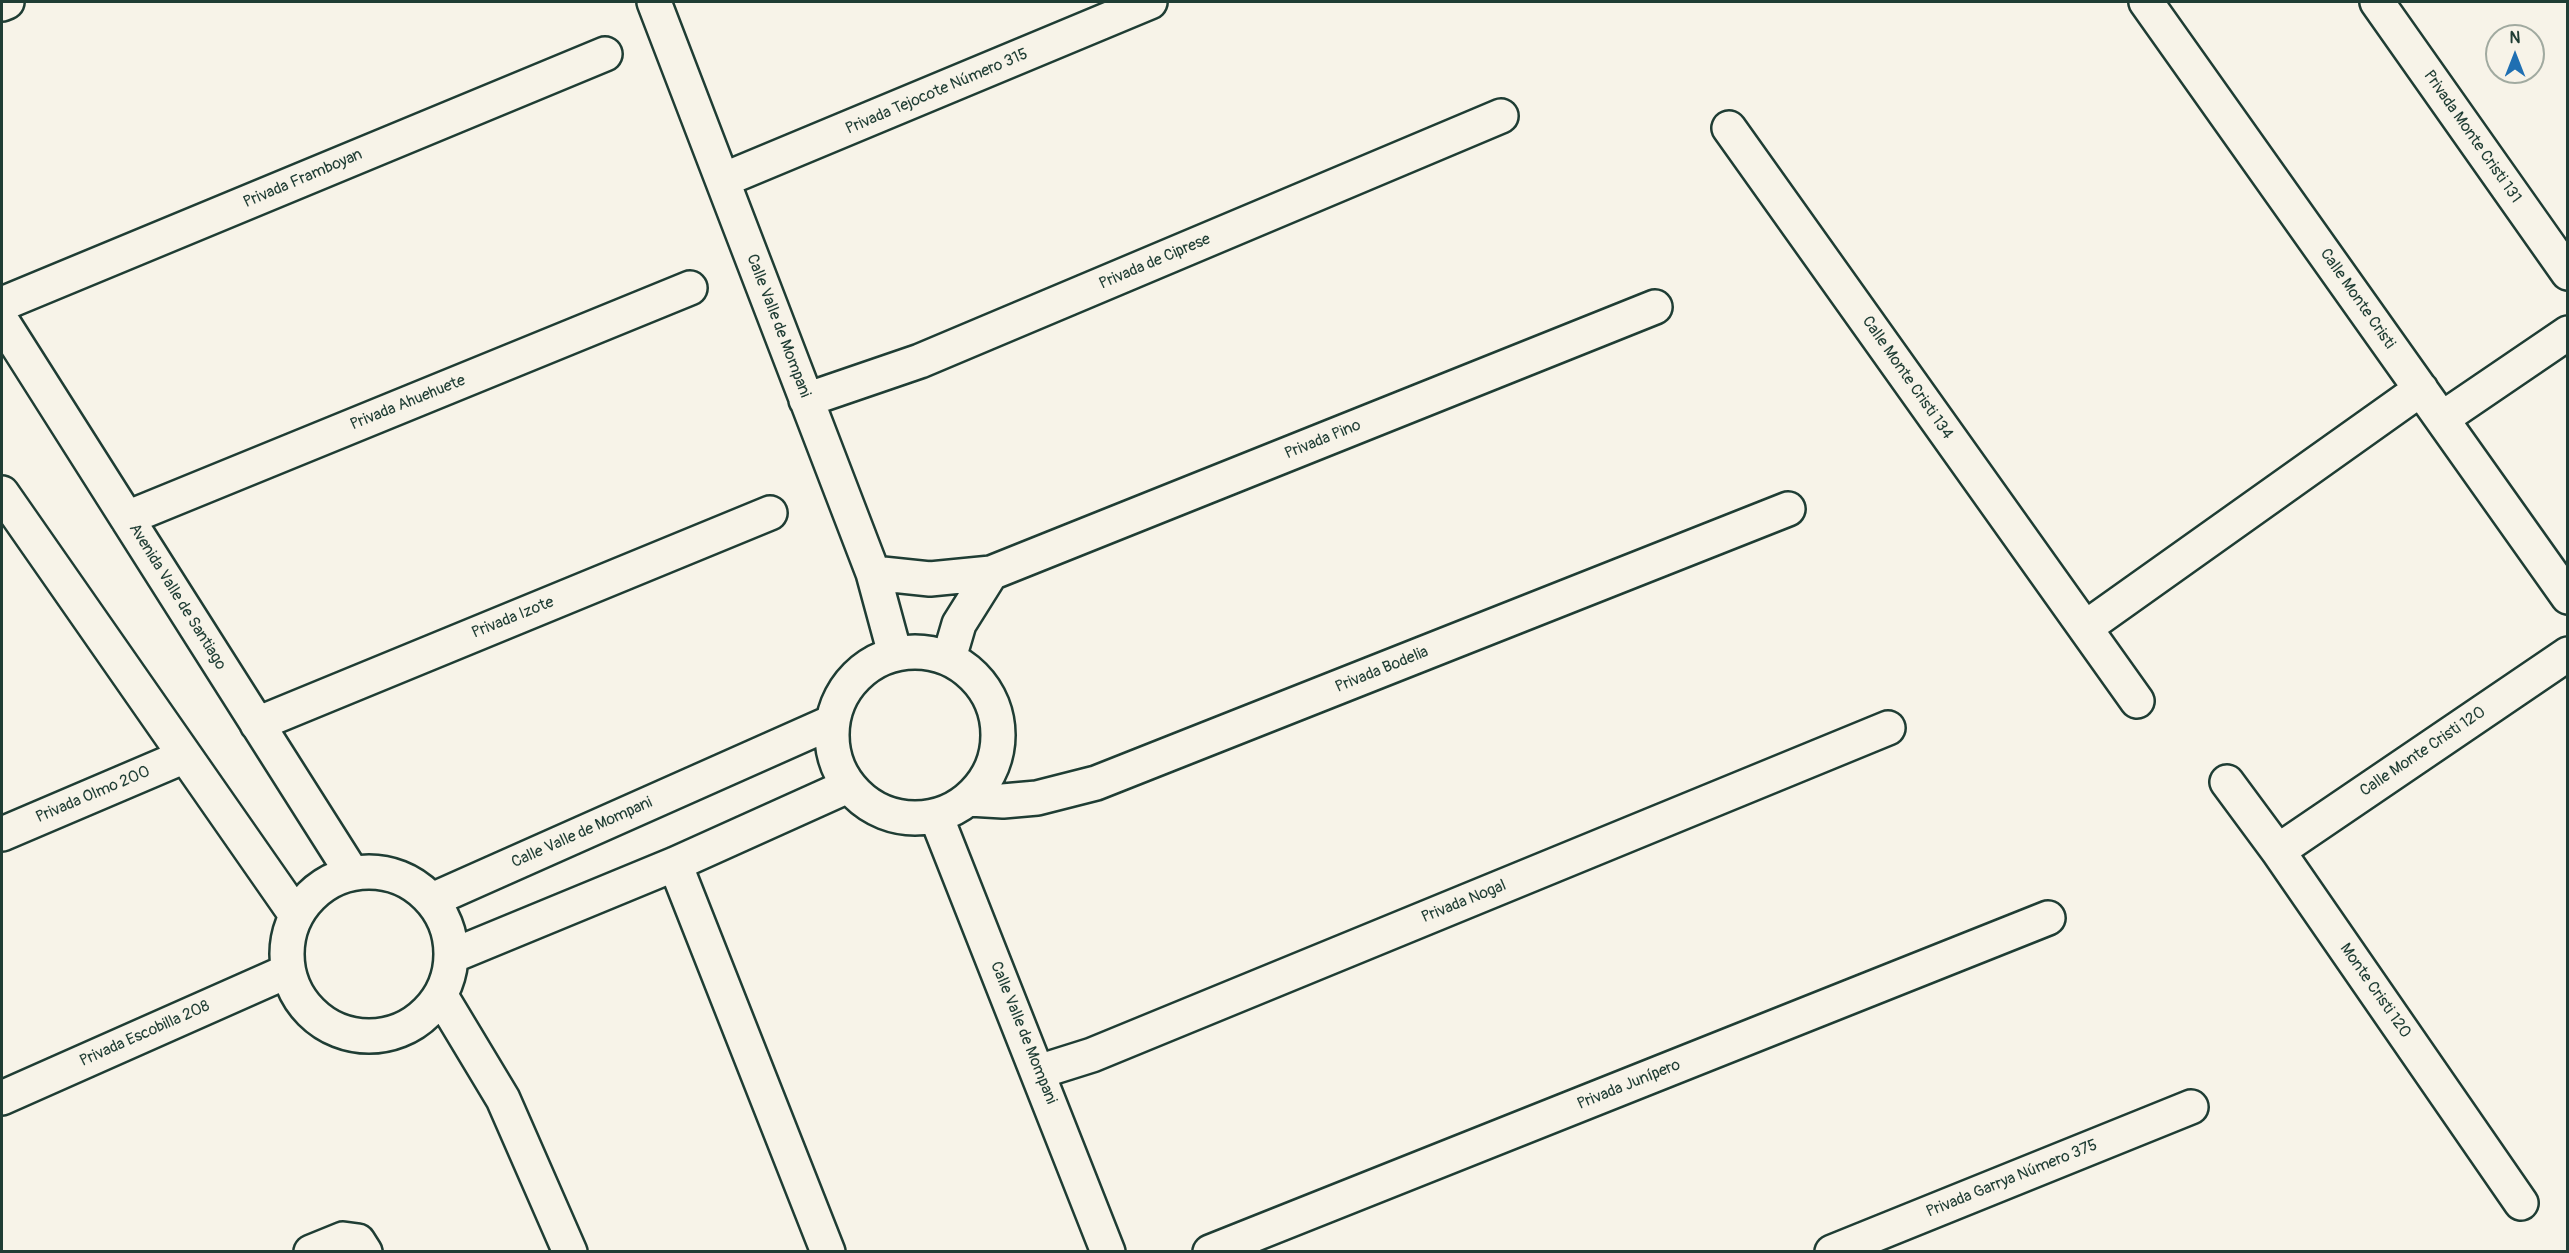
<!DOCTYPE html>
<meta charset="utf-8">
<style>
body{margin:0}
#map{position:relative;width:2569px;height:1253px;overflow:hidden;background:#f7f3e8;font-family:Pangolin,sans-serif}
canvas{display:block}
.frame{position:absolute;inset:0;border:3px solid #1f3d34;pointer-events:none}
.north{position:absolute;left:2485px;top:24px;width:60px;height:60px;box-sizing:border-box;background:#f7f3e8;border:2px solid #a1aaa0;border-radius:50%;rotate:0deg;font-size:16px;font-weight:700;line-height:24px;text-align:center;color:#1f3d34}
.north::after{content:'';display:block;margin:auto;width:21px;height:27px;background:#1f6fb2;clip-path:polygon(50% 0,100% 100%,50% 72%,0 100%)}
</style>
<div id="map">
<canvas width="2569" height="1253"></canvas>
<div class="frame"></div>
<div class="north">N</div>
</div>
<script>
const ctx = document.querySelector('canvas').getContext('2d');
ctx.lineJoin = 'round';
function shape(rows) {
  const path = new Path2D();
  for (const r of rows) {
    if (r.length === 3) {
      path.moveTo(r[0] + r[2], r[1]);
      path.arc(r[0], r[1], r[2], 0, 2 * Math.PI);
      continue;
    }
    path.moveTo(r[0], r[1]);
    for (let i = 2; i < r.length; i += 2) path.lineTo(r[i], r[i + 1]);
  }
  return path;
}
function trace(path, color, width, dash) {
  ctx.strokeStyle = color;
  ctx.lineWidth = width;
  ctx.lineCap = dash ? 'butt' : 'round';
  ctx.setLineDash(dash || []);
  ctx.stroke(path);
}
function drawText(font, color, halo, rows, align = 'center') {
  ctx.font = font + ' Pangolin,sans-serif';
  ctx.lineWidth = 4.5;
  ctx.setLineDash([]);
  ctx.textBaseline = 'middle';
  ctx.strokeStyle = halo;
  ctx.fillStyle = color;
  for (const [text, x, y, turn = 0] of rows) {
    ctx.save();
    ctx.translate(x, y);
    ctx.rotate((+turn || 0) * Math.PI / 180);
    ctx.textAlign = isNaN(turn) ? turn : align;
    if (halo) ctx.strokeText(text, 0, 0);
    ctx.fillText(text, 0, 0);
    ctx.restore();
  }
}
const street = shape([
 [654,2,873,573,895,654],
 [2146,2,2568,597],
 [2377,2,2568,273],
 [2,4,7,2],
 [1729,128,2137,701],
 [723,180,1150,2],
 [2,304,605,54],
 [2,321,352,873],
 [806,400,920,361,1501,116],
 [2443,418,2568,333],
 [2,493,296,915],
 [127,518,690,288],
 [873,573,930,579,991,573,1655,307],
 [2085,628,2421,389],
 [915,735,83],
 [949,658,959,624,991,573],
 [257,724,770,513],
 [2227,782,2278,851,2521,1203],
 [969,799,1003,801,1037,798,1096,783,1788,509],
 [936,816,1108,1252],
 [2,834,185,756],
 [2278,851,2568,654],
 [675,864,828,1252],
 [369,954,82],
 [432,900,832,722],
 [452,956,675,864,848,786],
 [441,996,503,1099,570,1252],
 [1038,1072,1092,1055,1888,728],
 [2,1098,288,971],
 [311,1252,343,1239,358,1241,365,1252],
 [1210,1252,2048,918],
 [1832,1252,2191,1107]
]);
trace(street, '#1f3d34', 38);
trace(street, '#f7f3e8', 33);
drawText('16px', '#1f3d34', '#f7f3e8', [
 ["Privada Tejocote Número 315",937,92,-23],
 ["Privada Monte Cristi 131",2472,137,55],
 ["Privada Framboyan",303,179,-23],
 ["Privada de Ciprese",1155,262,-23],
 ["Calle Monte Cristi",2357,299,55],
 ["Calle Valle de Mompani",778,326,69],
 ["Calle Monte Cristi 134",1907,378,55],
 ["Privada Ahuehuete",408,403,-22],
 ["Privada Pino",1323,440,-22],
 ["Avenida Valle de Santiago",177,597,58],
 ["Privada Izote",513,618,-22],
 ["Privada Bodelia",1382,670,-22],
 ["Calle Monte Cristi 120",2423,752,-34],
 ["Privada Olmo 200",93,795,-23],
 ["Calle Valle de Mompani",582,833,-24],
 ["Privada Nogal",1464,902,-22],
 ["Monte Cristi 120",2375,991,55],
 ["Calle Valle de Mompani",1023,1033,68],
 ["Privada Escobilla 208",145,1034,-24],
 ["Privada Junípero",1629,1085,-22],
 ["Privada Garrya Número 375",2012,1179,-22]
]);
</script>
